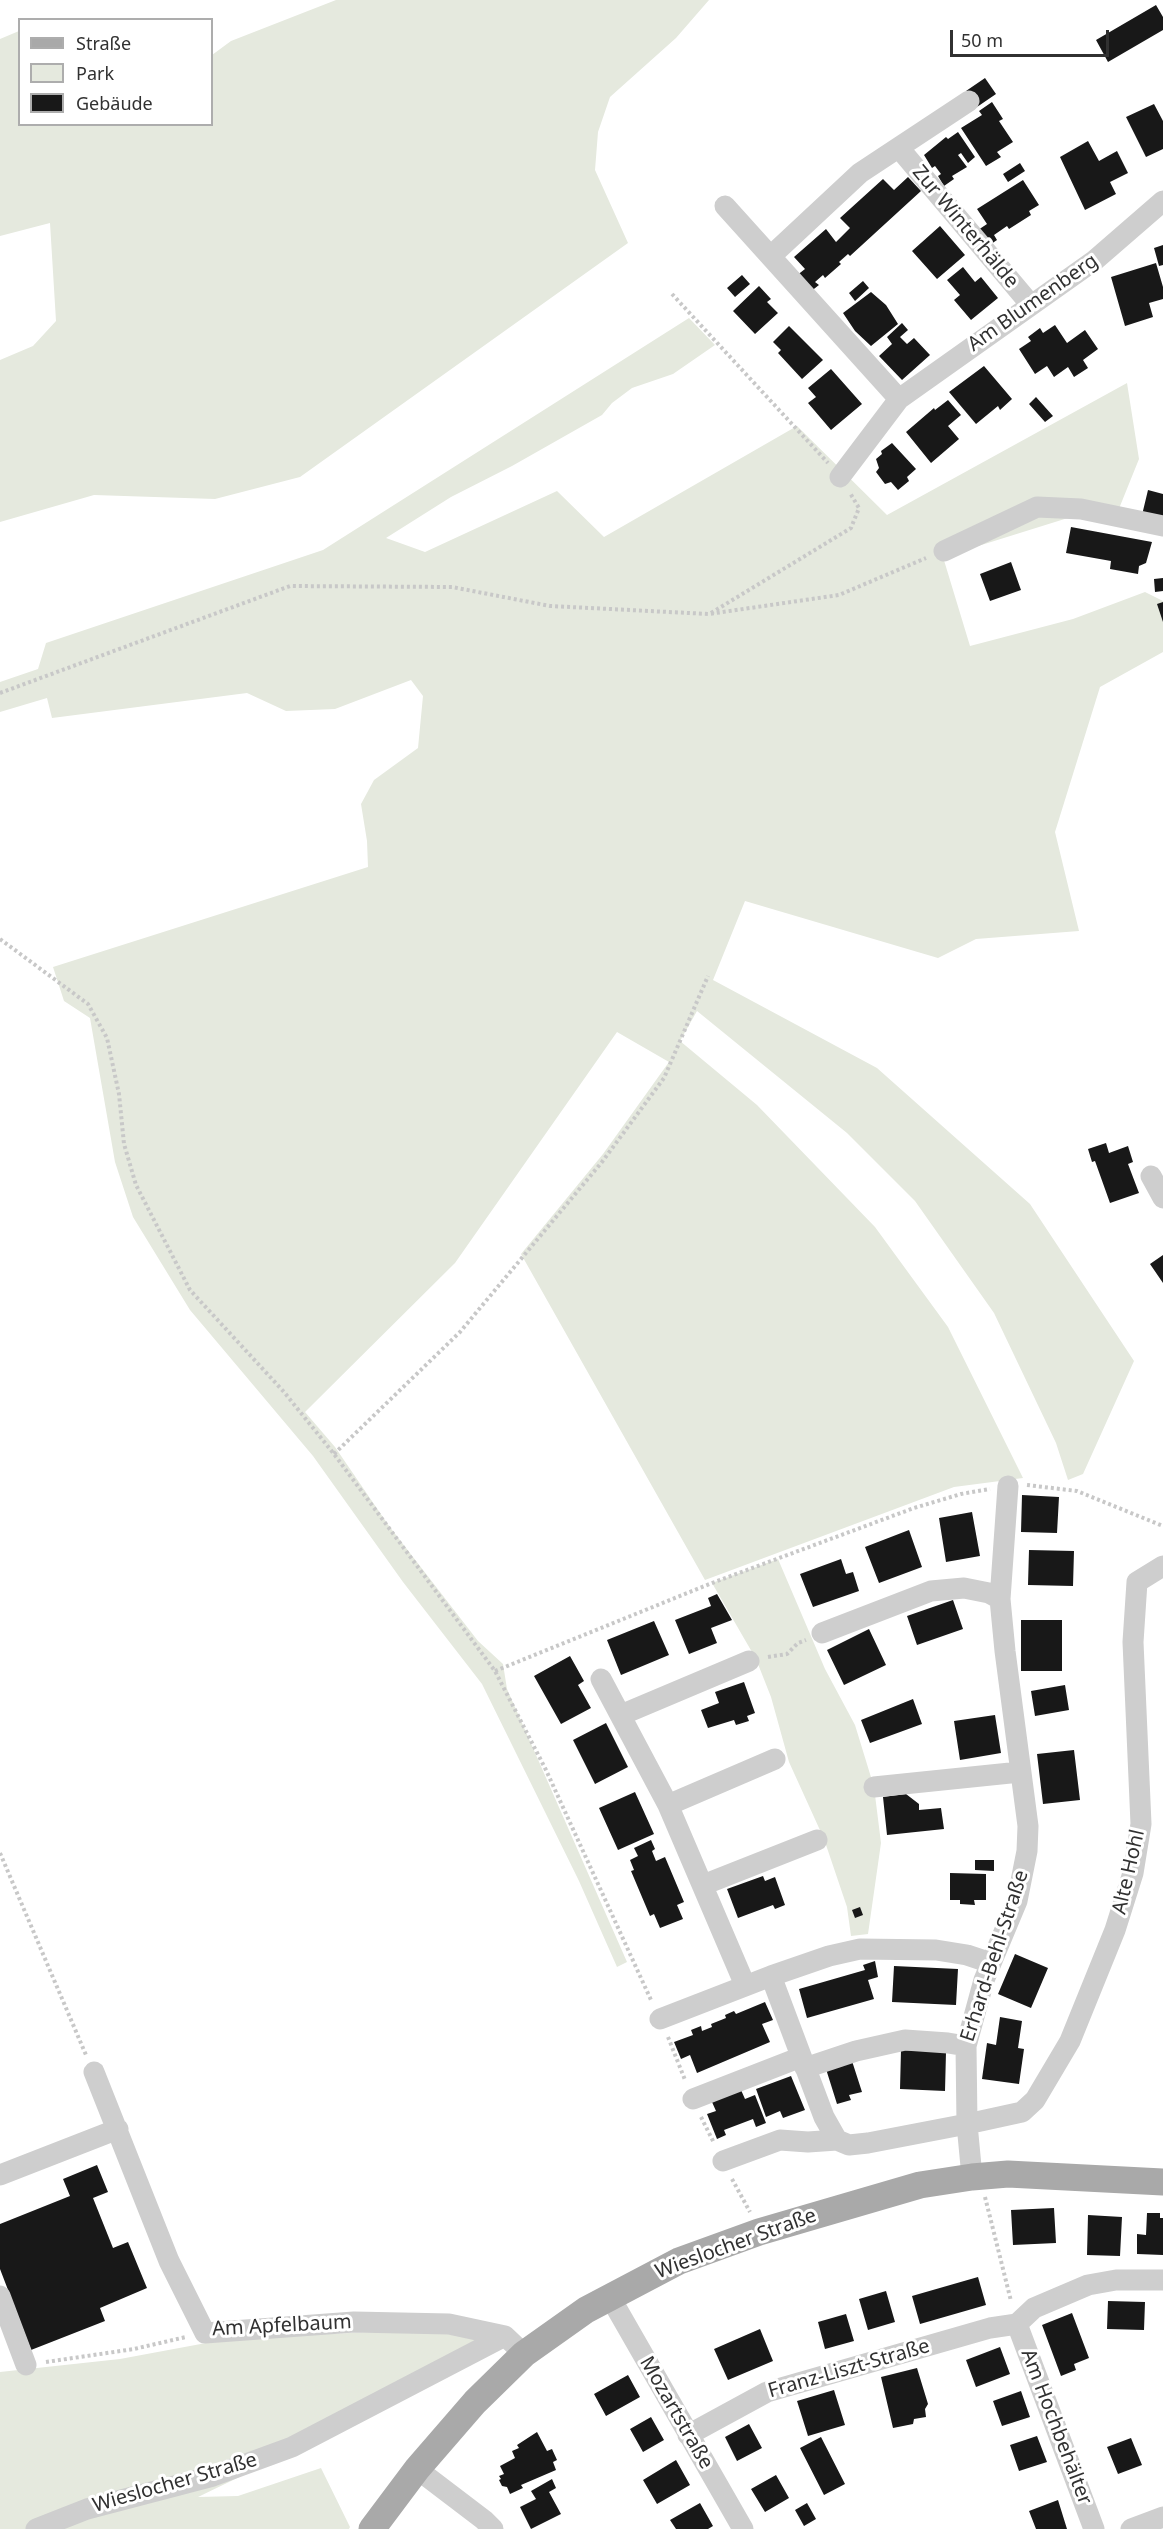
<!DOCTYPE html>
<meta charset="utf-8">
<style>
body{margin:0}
#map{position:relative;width:1163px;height:2529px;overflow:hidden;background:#fff;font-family:"Noto Sans",sans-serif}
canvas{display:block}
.legend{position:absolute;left:18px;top:18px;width:195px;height:108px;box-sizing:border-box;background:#fff;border:2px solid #adadad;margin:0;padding:8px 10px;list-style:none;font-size:18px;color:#313131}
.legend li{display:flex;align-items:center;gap:12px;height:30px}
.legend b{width:30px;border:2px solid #adadad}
.scale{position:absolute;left:950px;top:30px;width:159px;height:27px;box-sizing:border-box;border:3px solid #313131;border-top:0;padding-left:8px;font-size:18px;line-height:21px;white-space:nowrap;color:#313131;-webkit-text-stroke:4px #fff;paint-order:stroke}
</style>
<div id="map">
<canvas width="1163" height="2529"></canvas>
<ul class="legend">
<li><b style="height:8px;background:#a9a9a9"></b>Straße</li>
<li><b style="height:16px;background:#e5e9de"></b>Park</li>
<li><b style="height:16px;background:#181818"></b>Gebäude</li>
</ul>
<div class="scale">50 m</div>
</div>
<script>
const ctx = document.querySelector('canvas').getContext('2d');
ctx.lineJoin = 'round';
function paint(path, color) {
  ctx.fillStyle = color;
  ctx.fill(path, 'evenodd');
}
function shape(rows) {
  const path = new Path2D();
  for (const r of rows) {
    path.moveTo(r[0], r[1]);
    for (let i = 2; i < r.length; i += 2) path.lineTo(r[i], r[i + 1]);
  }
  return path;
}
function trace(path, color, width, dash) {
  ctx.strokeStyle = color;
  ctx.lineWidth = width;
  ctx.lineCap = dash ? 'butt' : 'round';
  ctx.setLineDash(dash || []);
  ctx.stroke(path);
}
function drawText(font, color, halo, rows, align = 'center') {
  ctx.font = font + ' "Noto Sans",sans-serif';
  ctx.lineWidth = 6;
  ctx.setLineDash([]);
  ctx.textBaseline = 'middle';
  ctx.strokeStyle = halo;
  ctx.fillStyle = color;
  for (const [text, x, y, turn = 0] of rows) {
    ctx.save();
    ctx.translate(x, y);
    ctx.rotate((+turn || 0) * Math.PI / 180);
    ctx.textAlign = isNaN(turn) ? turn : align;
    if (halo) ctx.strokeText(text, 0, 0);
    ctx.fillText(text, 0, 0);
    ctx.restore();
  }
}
paint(shape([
 [336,0,709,0,676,38,610,97,598,132,595,170,628,243,300,477,215,499,94,495,0,522,0,360,33,346,56,321,50,223,0,236,0,39,19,31,20,124,212,124,212,55,231,41],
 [689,318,715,345,673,374,632,388,612,403,602,415,512,466,451,497,386,538,425,552,557,491,604,537,797,426,887,515,1127,383,1139,459,1114,521,1071,517,943,557,970,646,1073,619,1145,592,1163,601,1163,652,1100,687,1055,832,1079,931,976,939,938,958,745,901,713,980,877,1068,1030,1204,1134,1361,1083,1474,1068,1480,1056,1443,994,1313,915,1201,847,1133,697,1011,680,1041,757,1105,875,1227,948,1327,1023,1478,954,1487,705,1580,521,1254,603,1154,669,1062,617,1032,455,1263,305,1412,335,1447,389,1526,478,1641,503,1664,507,1689,627,1962,617,1967,579,1881,482,1684,403,1582,313,1456,190,1310,133,1217,115,1162,90,1018,64,1001,53,967,368,867,367,841,361,804,374,780,418,748,423,696,411,680,335,709,286,711,247,693,52,718,47,698,0,712,0,682,38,669,46,643,323,550],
 [778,1559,825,1669,855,1725,874,1787,881,1843,868,1934,851,1936,847,1907,824,1839,789,1762,771,1697,756,1659,712,1583],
 [396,2331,442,2332,477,2339,417,2391,198,2497,238,2496,321,2468,350,2527,349,2529,0,2529,0,2372,120,2359,233,2338]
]), '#e5e9de');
paint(shape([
 [1156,5,1163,17,1163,30,1108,62,1096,40],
 [985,78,996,94,977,107,966,91],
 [992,102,1003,119,999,121,1013,142,997,152,1001,157,986,166,961,128,982,115,979,111],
 [1154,104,1163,121,1163,149,1146,157,1126,117],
 [958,132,975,157,968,163,961,153,958,155,967,167,952,176,954,179,944,186,938,176,941,174,935,166,932,168,924,155,946,137,948,139],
 [1088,141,1099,161,1117,151,1128,173,1110,182,1116,194,1085,210,1060,157],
 [1020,163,1025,171,1008,182,1003,174],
 [908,177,921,191,850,256,848,254,839,262,841,264,825,278,823,275,815,282,819,285,810,292,796,276,805,269,794,257,826,229,836,242,850,228,840,218,883,179,894,190],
 [1023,180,1039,205,1029,211,1031,215,1009,229,1007,226,994,235,997,240,988,246,978,230,987,224,977,209],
 [940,226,965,255,937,279,912,251],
 [1163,245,1163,265,1159,266,1154,248],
 [1156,263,1163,287,1163,299,1149,303,1153,317,1125,326,1111,277],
 [963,267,975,282,981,277,998,298,971,320,954,300,960,295,947,280],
 [742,275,750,284,735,297,727,288],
 [863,281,869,288,855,301,849,293],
 [759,286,771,299,767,302,778,313,755,334,733,311],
 [871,292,886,305,898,324,871,346,855,331,843,313],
 [902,323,908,330,900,337,907,344,914,338,930,355,902,380,879,356,892,344,887,337],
 [1055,325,1067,343,1085,330,1098,349,1083,360,1088,368,1074,377,1068,367,1054,377,1047,366,1035,374,1019,349,1031,341,1028,337,1040,328,1043,333],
 [789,326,823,360,802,379,778,353,781,350,773,342],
 [984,366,1012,399,1000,410,998,406,976,424,949,392],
 [831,369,862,404,831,430,808,403,816,397,808,388],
 [1036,397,1053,416,1045,422,1029,404],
 [948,400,961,415,948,426,959,439,931,463,906,432,934,408,935,410],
 [892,443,916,469,907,477,909,481,898,490,891,482,885,484,876,472,879,468,876,459,882,454,881,451],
 [1148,490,1163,494,1163,518,1142,515],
 [1071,527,1152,542,1146,563,1139,566,1138,574,1110,569,1111,561,1066,553],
 [1011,562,1021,590,990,601,980,574],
 [1163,578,1163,591,1155,592,1154,579],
 [1163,602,1163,622,1157,604],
 [1106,1143,1109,1153,1128,1146,1133,1162,1128,1164,1139,1193,1110,1203,1095,1161,1092,1162,1088,1149],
 [1163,1255,1163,1283,1150,1264],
 [1022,1495,1059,1497,1057,1533,1021,1532],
 [972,1512,980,1556,946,1562,939,1518],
 [909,1530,922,1567,879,1583,865,1547],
 [1029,1550,1074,1551,1073,1586,1028,1585],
 [841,1559,846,1574,853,1572,859,1591,813,1607,800,1574],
 [717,1594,732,1620,711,1628,717,1643,689,1654,675,1620,711,1606,708,1598],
 [953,1600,963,1629,917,1645,907,1616],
 [1021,1620,1062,1620,1062,1671,1021,1671],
 [654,1621,669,1655,621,1675,607,1640],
 [869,1629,886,1665,844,1685,827,1650],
 [570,1656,584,1681,578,1685,591,1708,561,1724,534,1676],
 [744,1682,755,1713,747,1716,749,1721,736,1725,734,1720,708,1728,701,1710,719,1703,715,1692],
 [1065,1685,1069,1710,1035,1716,1031,1691],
 [913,1699,922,1724,870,1743,861,1720],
 [995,1715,1001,1753,960,1760,954,1721],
 [606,1723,628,1767,595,1784,573,1740],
 [1074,1750,1080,1800,1043,1804,1037,1754],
 [635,1792,654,1834,618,1850,599,1808],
 [906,1794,919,1804,919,1810,941,1808,944,1829,887,1835,883,1797],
 [651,1840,655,1849,652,1851,656,1861,665,1857,684,1902,677,1905,683,1919,660,1928,654,1914,650,1916,631,1871,634,1870,630,1860,638,1856,634,1848],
 [975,1860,994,1860,994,1871,975,1870],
 [950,1873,986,1874,986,1900,974,1900,975,1905,960,1904,960,1900,950,1900],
 [763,1876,765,1881,775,1877,785,1905,775,1909,773,1905,738,1918,727,1889],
 [860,1907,863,1915,855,1918,852,1910],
 [1015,1954,1048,1968,1031,2008,998,1994],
 [875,1961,878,1977,868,1980,874,1999,807,2018,799,1989,865,1970,863,1965],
 [894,1966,958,1969,956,2005,892,2002],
 [765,2002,773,2020,762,2024,770,2042,697,2073,690,2055,681,2059,674,2042,693,2035,691,2030,701,2026,702,2031,712,2027,711,2024,726,2018,725,2015,734,2011,736,2014],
 [1000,2017,1022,2021,1018,2048,1024,2049,1019,2084,982,2079,987,2043,996,2045],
 [901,2050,946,2052,945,2091,900,2089],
 [852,2061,862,2092,849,2095,851,2100,837,2104,826,2069],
 [791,2076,805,2110,783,2118,780,2111,766,2117,756,2089],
 [741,2090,745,2099,755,2095,766,2123,756,2127,753,2119,724,2130,726,2135,717,2139,707,2114,716,2111,712,2102],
 [97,2165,108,2192,93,2198,113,2248,128,2242,147,2288,100,2308,105,2321,31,2350,0,2269,0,2224,70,2196,63,2179],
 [1054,2208,1056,2243,1013,2245,1011,2210],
 [1147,2213,1160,2213,1160,2218,1163,2218,1163,2255,1137,2254,1137,2234,1146,2235],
 [1088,2215,1122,2217,1120,2256,1087,2255],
 [978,2277,986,2305,920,2324,912,2296],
 [886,2291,895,2322,868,2330,859,2299],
 [1108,2301,1145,2302,1144,2330,1107,2329],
 [1072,2313,1089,2358,1074,2364,1076,2370,1061,2376,1042,2325],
 [846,2314,854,2341,825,2349,818,2322],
 [760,2329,773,2361,728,2380,714,2349],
 [1000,2347,1010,2374,976,2387,966,2360],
 [917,2368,928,2404,925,2409,926,2417,914,2419,913,2424,893,2428,881,2377],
 [628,2375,640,2397,606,2416,594,2394],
 [834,2390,845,2425,808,2436,797,2401],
 [1021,2391,1030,2417,1002,2426,993,2401],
 [651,2417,664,2440,643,2452,630,2429],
 [749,2424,762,2448,737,2461,725,2437],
 [537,2432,547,2451,552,2449,557,2460,553,2462,556,2470,521,2485,523,2488,510,2494,507,2487,502,2486,499,2480,501,2479,499,2476,504,2474,500,2466,515,2458,512,2451,519,2448,517,2445],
 [1037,2436,1047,2462,1019,2471,1010,2445],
 [821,2437,845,2484,824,2495,800,2448],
 [1131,2438,1142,2465,1118,2474,1107,2447],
 [676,2460,690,2485,657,2504,643,2480],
 [776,2475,789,2498,765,2512,751,2489],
 [552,2479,556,2488,549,2492,561,2514,531,2529,520,2507,536,2499,531,2491],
 [1058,2500,1067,2529,1036,2529,1029,2511],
 [700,2503,713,2526,708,2529,676,2529,670,2520],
 [807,2503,816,2519,804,2526,795,2510]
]), '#181818');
trace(shape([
 [672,294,828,463],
 [711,613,851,528,859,508,850,493],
 [0,693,290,586,452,587,550,606,709,614,839,595,926,558],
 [0,939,88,1004,107,1038,119,1094,124,1144,136,1185,190,1290,284,1392,334,1454,495,1671,546,1770,651,2000],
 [334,1454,460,1332,602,1162,664,1078,708,976],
 [1027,1485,1077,1491,1163,1526],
 [768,1657,787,1654,798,1643,806,1640],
 [495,1671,712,1583,914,1508,961,1494,990,1489],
 [0,1853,86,2055],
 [668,2037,685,2080],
 [701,2117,714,2143],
 [732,2179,750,2212],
 [985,2197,1011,2301],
 [46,2362,134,2349,186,2337]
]), '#c8c8c8', 4, [3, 3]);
trace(shape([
 [899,148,1031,305],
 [725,206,899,399,840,477],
 [771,256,860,173,969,101],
 [899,399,1095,260,1163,201],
 [944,551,1037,507,1081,509,1163,526],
 [1151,1176,1163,1198],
 [1000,1599,1008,1486],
 [822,1633,931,1591,964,1588,989,1593,1000,1599,1005,1651,1028,1826,1027,1851,1017,1901,984,1980,966,2046,967,2124,972,2177],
 [601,1679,668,1805,745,1985],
 [621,1715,749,1661],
 [874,1787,1020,1772],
 [668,1805,775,1759],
 [703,1885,817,1840],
 [771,1976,824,2117,837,2140,849,2145,868,2143,967,2124,1022,2112,1035,2100,1070,2041,1115,1930,1133,1873,1141,1824,1133,1642,1137,1582,1163,1566],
 [660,2019,771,1976,829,1956,860,1949,936,1950,967,1955,991,1963],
 [805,2068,856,2051,905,2040,948,2043,966,2046],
 [94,2072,169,2261,205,2333,354,2322,449,2324,505,2336,524,2354],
 [693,2099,801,2057],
 [723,2161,780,2140,808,2142,837,2140],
 [0,2175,118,2129],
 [0,2296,26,2365],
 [610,2297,743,2529],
 [1017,2324,1094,2529],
 [1017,2324,1034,2308,1088,2285,1116,2280,1163,2280],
 [688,2435,767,2392,990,2328,1017,2324],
 [417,2469,484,2520,493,2529],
 [36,2529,87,2509,213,2476,292,2447,505,2336],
 [1131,2529,1163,2517]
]), '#cecece', 21);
trace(shape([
 [372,2529,417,2469,475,2402,524,2354,586,2310,679,2261,759,2232,920,2185,972,2177,1008,2174,1163,2182]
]), '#a9a9a9', 27);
drawText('20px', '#313131', '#fff', [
 ["Zur Winterhälde",965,227,50],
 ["Am Blumenberg",1033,303,-35],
 ["Alte Hohl",1129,1872,-77],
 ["Erhard-Behl-Straße",995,1956,-72],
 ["Wieslocher Straße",736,2244,-20],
 ["Am Apfelbaum",282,2326,-3],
 ["Franz-Liszt-Straße",849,2369,-16],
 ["Mozartstraße",676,2413,60],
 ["Am Hochbehälter",1056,2427,69],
 ["Wieslocher Straße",175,2483,-16]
]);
</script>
